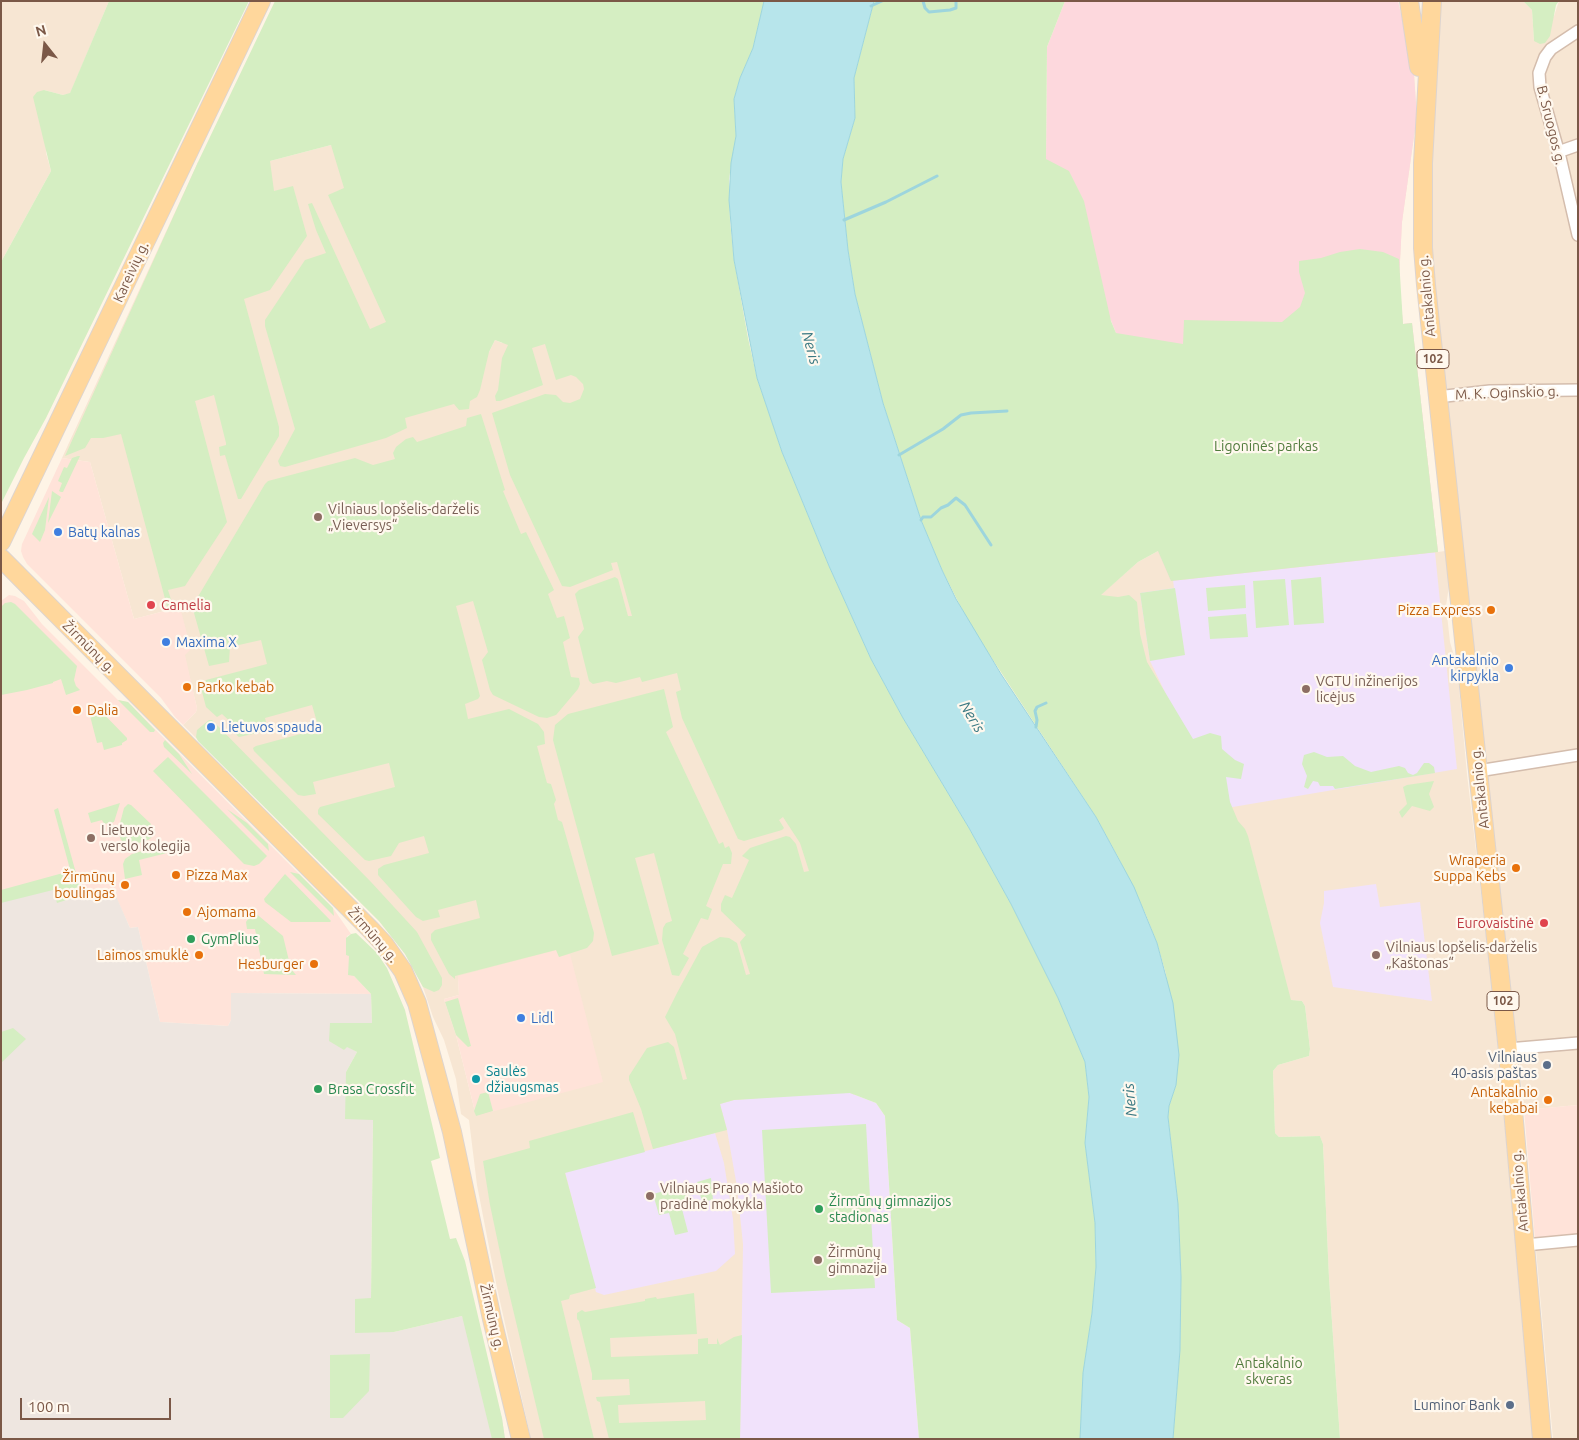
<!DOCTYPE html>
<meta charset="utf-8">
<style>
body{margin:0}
#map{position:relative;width:1579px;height:1440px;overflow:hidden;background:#fef4e6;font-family:Ubuntu,sans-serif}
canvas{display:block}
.frame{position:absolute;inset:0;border:2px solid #7b5847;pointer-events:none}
.north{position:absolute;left:20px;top:20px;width:50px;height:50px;-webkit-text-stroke:4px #fff8ee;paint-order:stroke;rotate:344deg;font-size:14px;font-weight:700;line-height:20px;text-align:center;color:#7b5847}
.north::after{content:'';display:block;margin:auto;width:18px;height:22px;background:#7b5847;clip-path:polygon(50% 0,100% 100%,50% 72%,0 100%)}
.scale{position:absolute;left:20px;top:1398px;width:151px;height:22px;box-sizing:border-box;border:2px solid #7b5847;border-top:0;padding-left:6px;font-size:15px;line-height:18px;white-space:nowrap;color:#7b5847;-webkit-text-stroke:4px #fff8ee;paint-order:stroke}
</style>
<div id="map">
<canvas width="1579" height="1440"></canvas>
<div class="frame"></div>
<div class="north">N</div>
<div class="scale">100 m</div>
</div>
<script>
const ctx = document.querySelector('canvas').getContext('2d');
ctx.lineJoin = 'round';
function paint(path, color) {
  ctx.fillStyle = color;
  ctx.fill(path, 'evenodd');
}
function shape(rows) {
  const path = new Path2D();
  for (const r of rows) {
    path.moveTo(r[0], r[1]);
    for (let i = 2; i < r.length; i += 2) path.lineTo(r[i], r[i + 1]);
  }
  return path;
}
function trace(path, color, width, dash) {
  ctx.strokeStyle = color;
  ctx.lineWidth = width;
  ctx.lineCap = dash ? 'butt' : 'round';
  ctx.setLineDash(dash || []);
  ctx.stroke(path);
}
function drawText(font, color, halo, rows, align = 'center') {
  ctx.font = font + ' Ubuntu,sans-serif';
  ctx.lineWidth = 4.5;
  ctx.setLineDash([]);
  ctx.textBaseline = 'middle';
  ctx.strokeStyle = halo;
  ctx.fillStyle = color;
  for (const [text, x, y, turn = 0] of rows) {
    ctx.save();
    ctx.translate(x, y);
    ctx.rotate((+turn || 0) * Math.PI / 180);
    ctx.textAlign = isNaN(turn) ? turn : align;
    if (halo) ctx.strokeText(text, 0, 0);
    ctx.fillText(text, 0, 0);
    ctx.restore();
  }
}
paint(shape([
 [1,1,109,1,70,94,63,95,44,90,46,153,51,171,1,262],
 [1065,1,1398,1,1414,74,1416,104,1416,122,1402,222,1399,281,1403,324,1412,323,1438,552,1445,551,1449,586,1446,606,1450,642,1457,666,1467,774,1493,996,1533,1439,1340,1439,1329,1278,1323,1144,1320,1136,1279,1137,1275,1133,1273,1071,1278,1065,1309,1056,1310,1049,1305,1006,1302,1001,1275,999,1100,595,1138,562,1158,551],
 [1439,1,1523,1,1532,10,1534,41,1554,16,1559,1,1578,1,1578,1105,1524,1110,1484,741,1430,266,1430,226,1436,36],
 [331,145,489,352,495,340,502,343,559,326,805,834,919,1439,531,1439,497,1288,477,1185,469,1120,461,1114,456,1079,444,1040,433,1017,423,987,405,954,379,921,183,725,196,712,197,708,184,655,180,607,134,619,90,462,62,458,198,162,270,161],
 [458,976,476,1116,456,1035,444,999,459,995],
 [1578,1235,1578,1439,1553,1439,1535,1239]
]), '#f7e6d3');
paint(shape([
 [62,458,90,462,134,619,180,607,191,649,185,655,197,708,196,712,183,725,175,717,161,698,27,564,23,557,21,551,22,544],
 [9,595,15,596,24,601,42,624,118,700,128,702,333,908,351,934,347,936,349,956,354,976,371,994,232,993,231,1020,228,1026,160,1022,138,927,130,928,116,897,111,898,110,894,109,896,102,898,100,891,82,895,75,873,1,893,1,601],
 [557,950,559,957,570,954,603,1082,476,1116,456,1035,444,999,459,995,458,976],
 [1578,1105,1578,1235,1535,1239,1524,1110]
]), '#ffe3d9');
paint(shape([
 [76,873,82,895,100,891,102,898,108,896,108,894,110,893,111,898,116,896,130,928,138,927,160,1022,228,1026,231,1020,231,993,371,994,372,1023,330,1023,344,1050,346,1046,357,1052,346,1072,373,1120,371,1298,394,1332,462,1316,502,1418,505,1439,1,1439,1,893]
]), '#eee6e0');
paint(shape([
 [1435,552,1457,769,1221,809,1150,661,1140,593,1174,588,1173,580],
 [1376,884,1380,907,1420,902,1432,1001,1333,987,1320,923,1324,903,1324,891],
 [823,1093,850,1093,876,1103,885,1116,897,1320,910,1328,919,1439,740,1439,743,1244,737,1187,727,1130,720,1104,734,1100],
 [715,1133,724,1163,733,1219,735,1254,716,1271,604,1295,596,1292,565,1172]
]), '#f1e2fb');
paint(shape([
 [1065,1,1398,1,1414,74,1416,104,1416,122,1402,222,1399,281,1403,324,1412,323,1438,552,1171,581,1158,551,1116,333,1046,159,1047,47]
]), '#fdd8dd');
paint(shape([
 [109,1,249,1,46,418,24,458,1,504,1,262,51,171,33,97,37,92,44,90,63,95,70,93],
 [275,1,764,1,753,48,740,78,734,99,736,136,729,179,730,221,734,260,748,338,757,378,782,452,829,566,871,659,903,718,969,828,1011,904,1058,998,1085,1062,1089,1097,1085,1143,1095,1223,1096,1267,1092,1313,1083,1374,1080,1439,919,1439,910,1328,897,1320,885,1116,876,1103,850,1093,734,1100,720,1104,727,1130,653,1149,641,1109,629,1080,629,1076,647,1048,668,1042,674,1047,683,1080,687,1079,675,1034,665,1017,677,993,702,947,720,937,729,938,737,943,746,975,750,974,740,942,746,935,721,911,721,904,725,895,732,898,749,860,742,856,750,848,786,836,790,837,796,844,804,872,809,871,800,843,783,817,779,820,784,828,782,830,744,841,738,839,682,718,676,692,681,690,677,673,642,682,640,677,616,683,607,681,593,684,589,681,578,637,584,629,575,594,579,590,615,577,618,579,628,616,632,616,617,562,611,563,613,570,570,587,562,586,510,475,492,413,545,394,556,395,563,402,570,403,580,399,584,389,583,384,576,377,571,375,556,380,545,344,532,348,543,385,500,401,496,401,495,396,498,390,502,358,508,345,495,340,489,352,480,390,477,397,470,401,469,409,459,410,454,404,405,418,407,428,386,438,285,467,280,466,278,461,295,429,265,326,265,320,305,260,326,253,316,230,308,204,312,203,370,329,386,322,328,195,344,188,331,145,270,161,274,191,293,186,307,236,270,290,244,299,279,427,279,436,241,499,238,499,225,455,220,456,219,447,226,445,226,443,214,395,195,401,227,522,185,586,168,590,174,609,168,610,121,434,103,438,91,438,85,448,65,456,198,162],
 [874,1,1065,1,1047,47,1046,159,1069,171,1084,201,1111,321,1116,333,1183,344,1184,320,1282,322,1300,307,1305,293,1299,272,1299,261,1321,258,1340,252,1360,249,1383,252,1399,259,1403,324,1412,323,1438,552,1171,581,1158,551,1138,562,1101,595,1118,597,1129,595,1137,602,1140,634,1147,662,1193,739,1210,733,1221,736,1222,749,1235,760,1244,764,1241,779,1226,777,1230,802,1238,821,1245,829,1248,836,1291,1000,1302,1001,1305,1006,1310,1049,1309,1056,1278,1065,1273,1071,1275,1133,1279,1137,1320,1136,1323,1144,1329,1278,1340,1439,1173,1439,1180,1350,1181,1277,1178,1204,1168,1117,1169,1106,1176,1085,1166,974,1157,943,1146,915,1118,857,1096,817,970,625,942,570,921,520,883,403,855,294,848,250,841,182,843,159,855,118,854,78],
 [1523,1,1559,1,1556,5,1550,36,1545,43,1540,44,1534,41,1532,10],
 [481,414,505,490,503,491,521,534,526,532,554,590,548,594,557,618,564,616,570,638,563,642,571,677,579,678,580,684,578,689,556,715,547,718,539,717,493,695,490,690,482,660,488,652,473,601,456,606,480,696,478,699,465,704,468,719,509,709,538,724,544,732,545,744,537,746,547,783,551,784,556,800,554,804,558,820,562,822,594,933,593,941,587,948,559,957,556,950,455,976,455,979,449,974,431,940,431,934,435,930,480,918,476,900,438,910,440,917,423,921,416,917,378,875,378,869,384,865,429,853,424,836,399,843,391,856,369,861,365,860,318,814,318,810,320,807,395,787,389,763,313,782,316,794,304,796,298,795,254,751,253,748,256,746,319,729,312,705,265,718,267,726,262,732,239,737,232,731,235,726,222,714,217,717,206,707,201,688,206,680,267,664,261,640,230,647,229,662,209,666,194,613,193,606,196,600,265,484,268,481,355,458,373,465,395,459,393,453,396,447,406,439,413,437,417,442,466,426,467,418],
 [78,456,80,456,63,492,61,492,59,491,62,483,58,481,64,467,67,468,72,458],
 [52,491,61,497,48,523],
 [49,497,45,530,40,542,32,534],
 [1321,577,1324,623,1294,625,1291,580],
 [1285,579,1289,625,1256,628,1253,581],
 [1245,585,1246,608,1208,611,1206,588],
 [1175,588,1185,655,1150,661,1140,593],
 [11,602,15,604,77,666,74,680,76,686,80,690,66,695,61,679,53,682,53,683,27,690,1,695,1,607,5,603],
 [1246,614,1248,637,1210,639,1208,617],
 [664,689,673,727,666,732,719,844,723,842,725,848,729,846,732,853,731,864,723,864,706,906,712,909,708,920,701,918,683,954,689,958,679,976,672,975,662,940,663,928,666,923,672,921,654,853,635,858,659,944,612,956,553,740,555,725,568,714],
 [118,700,128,702,155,730,154,732,150,732],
 [94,704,127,738,127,740,122,743,122,745,104,750,102,742,97,743,88,708,92,707],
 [209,720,212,720,371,882,417,932,442,978,442,985,439,990,434,992,423,987,405,954,379,921,198,741,196,737,197,730],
 [165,740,179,754,192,774,164,747,163,743],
 [1314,752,1327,757,1343,756,1355,766,1371,772,1399,766,1405,768,1408,773,1413,775,1417,773,1424,763,1429,763,1434,767,1435,773,1335,789,1333,786,1320,786,1318,782,1313,781,1308,789,1304,787,1307,776,1302,764,1304,755],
 [168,757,267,856,259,864,254,866,244,864,153,771],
 [1434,781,1429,794,1434,807,1430,811,1412,806,1402,818,1399,812,1407,804,1403,787,1407,785],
 [120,803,114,822,104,824,102,820,91,823,88,813],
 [128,804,131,805,151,824,153,833,151,838,148,840,132,845,126,844,121,840,118,831,124,808],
 [58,808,82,895,57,903,53,890,1,903,1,890,63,873,64,875,71,873,54,810],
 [227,809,247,823,268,844,269,851],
 [176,841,181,841,183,849,139,860,142,875,125,879,123,864,125,859,132,854],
 [290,872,299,874,333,908,334,916],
 [285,874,331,921,330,922,291,922,265,902,264,899],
 [253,912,254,912,283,936,291,969,296,975,264,974,255,929,247,929,246,922],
 [356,933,377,953,387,968,405,1010,440,1158,431,1161,450,1239,456,1238,465,1261,502,1418,505,1439,492,1439,462,1316,394,1332,355,1333,355,1299,371,1298,373,1120,345,1119,346,1072,357,1052,347,1047,344,1050,329,1041,330,1023,372,1023,371,994,354,976,348,975,349,956,346,955,346,938,351,934],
 [458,998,471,1046,468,1047,456,1035,445,1002],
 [13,1028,26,1039,1,1063,1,1032],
 [488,1092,493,1111,476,1116,474,1111,480,1094],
 [633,1112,645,1152,565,1173,596,1288,570,1295,569,1299,561,1301,594,1439,544,1439,505,1276,490,1205,483,1161,530,1148,529,1141],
 [866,1124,875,1288,771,1293,762,1130],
 [711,1178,713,1200,702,1202,697,1182],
 [686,1185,692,1206,682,1209,688,1232,675,1235,669,1213,659,1215,653,1194],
 [694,1293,697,1334,610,1338,611,1357,698,1354,698,1339,708,1338,708,1344,717,1344,717,1338,720,1345,734,1337,742,1335,740,1439,609,1439,600,1402,597,1401,596,1397,630,1395,629,1379,592,1380,592,1374,579,1321,577,1319,577,1313,582,1310,585,1312,645,1301,645,1299,656,1297,657,1299],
 [705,1401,706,1420,619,1423,618,1405],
 [370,1354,369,1391,343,1418,330,1418,330,1355]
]), '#d5eec2');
const water = shape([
 [764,1,874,1,854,78,855,118,843,159,841,182,848,250,855,294,883,403,921,520,942,570,956,599,1001,674,1096,817,1134,887,1157,943,1173,1003,1179,1055,1176,1085,1169,1106,1168,1117,1178,1204,1181,1277,1180,1350,1173,1439,1080,1439,1083,1373,1092,1313,1096,1267,1095,1223,1085,1143,1089,1097,1085,1062,1058,998,1011,904,969,828,903,718,871,659,829,566,782,452,757,378,734,260,729,200,731,163,736,136,734,99,740,78,753,48,764,1]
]);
paint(water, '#b7e5eb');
trace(water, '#9dd5dd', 1);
trace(shape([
 [923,1,925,8,929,12,950,10,956,8,956,1],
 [871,6,882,1],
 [844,220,886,202,937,176],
 [899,455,943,429,961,415,971,413,1007,411],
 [921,520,923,517,931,517,941,508,948,505,956,498,965,505,991,545],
 [1036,727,1037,720,1035,711,1037,707,1046,703]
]), '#9dd5dd', 3);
const minor = shape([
 [1578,31,1551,49,1545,57,1539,73,1540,87,1560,157,1578,235],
 [1558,152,1578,145],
 [1437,397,1490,391,1578,390],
 [1478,771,1578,755],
 [1508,1049,1578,1043],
 [1525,1245,1578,1240]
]);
const primary = shape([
 [1409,1,1419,67],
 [1432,1,1423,163,1423,248,1426,285,1507,1042,1542,1439],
 [1,542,261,1],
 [1,558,370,929,384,944,403,971,417,1003,452,1132,492,1319,521,1439]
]);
trace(minor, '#d4bdad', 14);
trace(primary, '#ddd4cf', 20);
trace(minor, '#fff', 11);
trace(primary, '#ffd79c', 18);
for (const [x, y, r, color] of [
 [318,517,5,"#8d6e63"],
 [58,532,5,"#3f7fe0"],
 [151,605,5,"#e0444e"],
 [1491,610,5,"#e8710a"],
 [166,642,5,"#3f7fe0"],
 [1509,668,5,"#3f7fe0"],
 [187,687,5,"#e8710a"],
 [1306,689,5,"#8d6e63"],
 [77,710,5,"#e8710a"],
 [211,727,5,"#3f7fe0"],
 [91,838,5,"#8d6e63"],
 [1516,868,5,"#e8710a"],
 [176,875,5,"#e8710a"],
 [125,885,5,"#e8710a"],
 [187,912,5,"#e8710a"],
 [1544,923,5,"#e0444e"],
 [191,939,5,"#2e9e5b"],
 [199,955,5,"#e8710a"],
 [1376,955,5,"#8d6e63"],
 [314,964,5,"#e8710a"],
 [521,1018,5,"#3f7fe0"],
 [1547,1065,5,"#5c6f8a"],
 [476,1079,5,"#0f9aa8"],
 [318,1089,5,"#2e9e5b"],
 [1548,1100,5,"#e8710a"],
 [650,1196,5,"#8d6e63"],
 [819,1209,5,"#2e9e5b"],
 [818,1260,5,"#8d6e63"],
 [1510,1405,5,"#5c6f8a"]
]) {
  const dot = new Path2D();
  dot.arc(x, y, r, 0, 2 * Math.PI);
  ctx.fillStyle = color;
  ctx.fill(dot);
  trace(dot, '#fff8ee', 2);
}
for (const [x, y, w] of [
 [1433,359,32],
 [1503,1001,32]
]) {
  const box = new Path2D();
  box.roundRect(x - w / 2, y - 9.5, w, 19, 4);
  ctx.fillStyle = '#fff8ee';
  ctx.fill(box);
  trace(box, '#7b5847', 1);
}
drawText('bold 12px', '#7b5847', null, [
 ["102",1433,359],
 ["102",1503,1001]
]);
drawText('14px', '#7b5847', '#fff8ee', [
 ["B. Sruogos g.",1551,125,76],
 ["Kareivių g.",131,272,-65],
 ["Antakalnio g.",1427,296,-95],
 ["M. K. Oginskio g.",1507,393,-2],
 ["Žirmūnų g.",89,647,45],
 ["Antakalnio g.",1480,788,-96],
 ["Žirmūnų g.",373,935,49],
 ["Antakalnio g.",1520,1191,-95],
 ["Žirmūnų g.",492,1317,77]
]);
drawText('14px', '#507b3c', '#fff8ee', [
 ["Ligoninės parkas",1266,446],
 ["Antakalnio",1269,1363],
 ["skveras",1269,1379]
]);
drawText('14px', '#785e54', '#fff8ee', [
 ["Vilniaus lopšelis-darželis",328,509],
 ["„Vieversys“",328,525],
 ["VGTU inžinerijos",1316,681],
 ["licėjus",1316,697],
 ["Lietuvos",101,830],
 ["verslo kolegija",101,846],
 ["Vilniaus lopšelis-darželis",1386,947],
 ["„Kaštonas“",1386,963],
 ["Vilniaus Prano Mašioto",660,1188],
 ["pradinė mokykla",660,1204],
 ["Žirmūnų",828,1252],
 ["gimnazija",828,1268]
], 'left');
drawText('14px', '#366cbe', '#fff8ee', [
 ["Batų kalnas",68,532],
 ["Maxima X",176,642],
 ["Antakalnio",1499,660,"right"],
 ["kirpykla",1499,676,"right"],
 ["Lietuvos spauda",221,727],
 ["Lidl",531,1018]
], 'left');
drawText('14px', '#be3a42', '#fff8ee', [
 ["Camelia",161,605],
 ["Eurovaistinė",1534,923,"right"]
], 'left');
drawText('14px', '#c56008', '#fff8ee', [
 ["Pizza Express",1481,610],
 ["Parko kebab",197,687,"left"],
 ["Dalia",87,710,"left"],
 ["Wraperia",1506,860],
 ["Suppa Kebs",1506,876],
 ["Pizza Max",186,875,"left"],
 ["Žirmūnų",115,877],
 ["boulingas",115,893],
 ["Ajomama",197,912,"left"],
 ["Laimos smuklė",189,955],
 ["Hesburger",304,964],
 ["Antakalnio",1538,1092],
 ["kebabai",1538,1108]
], 'right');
drawText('14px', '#27864d', '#fff8ee', [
 ["GymPlius",201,939],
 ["Brasa Crossfit",328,1089],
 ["Žirmūnų gimnazijos",829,1201],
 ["stadionas",829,1217]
], 'left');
drawText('14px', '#4e5e75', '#fff8ee', [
 ["Vilniaus",1537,1057],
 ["40-asis paštas",1537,1073],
 ["Luminor Bank",1500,1405]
], 'right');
drawText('14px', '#0d838f', '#fff8ee', [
 ["Saulės",486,1071],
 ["džiaugsmas",486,1087]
], 'left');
drawText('italic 15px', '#397882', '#fff8ee', [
 ["Neris",811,348,75],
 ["Neris",972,717,59],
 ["Neris",1130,1100,-95]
]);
</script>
